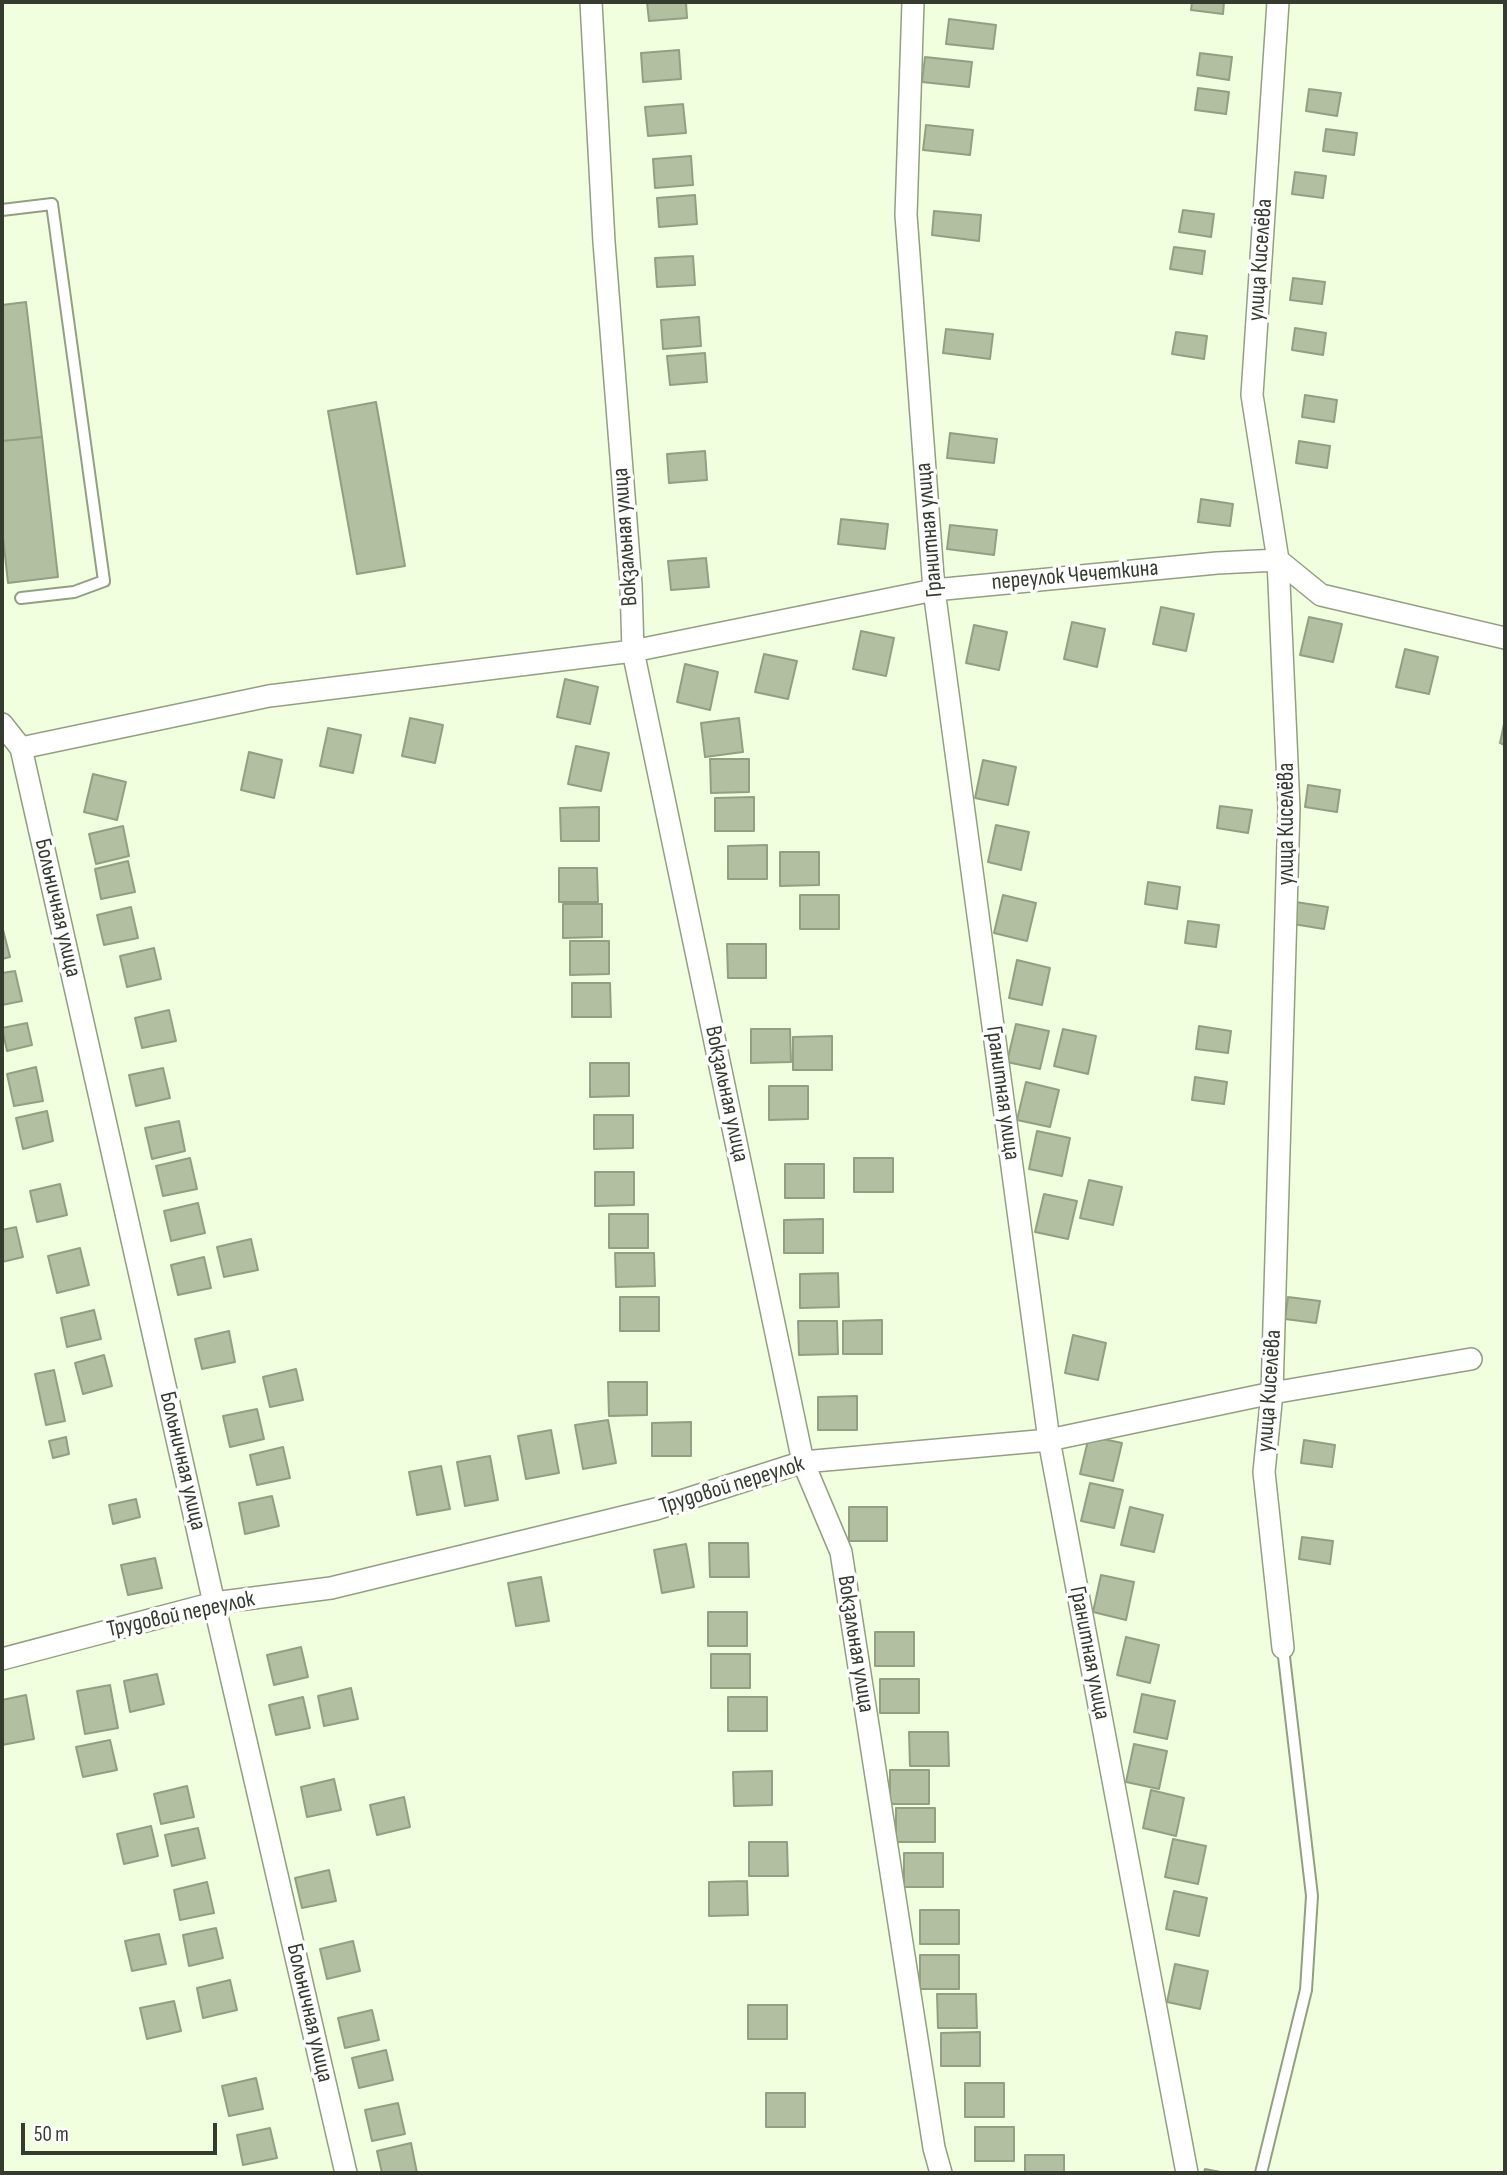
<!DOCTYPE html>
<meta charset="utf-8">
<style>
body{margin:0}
#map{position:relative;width:1507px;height:2175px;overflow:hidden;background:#f1ffdf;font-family:"Sofia Sans Condensed",sans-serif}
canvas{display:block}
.frame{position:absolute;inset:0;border:4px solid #363b2f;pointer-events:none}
.scale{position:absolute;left:21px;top:2123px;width:196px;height:32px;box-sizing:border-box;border:4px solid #363b2f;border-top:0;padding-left:9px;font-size:21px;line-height:24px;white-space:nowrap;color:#363b2f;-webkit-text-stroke:5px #fff;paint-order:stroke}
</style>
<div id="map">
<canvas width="1507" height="2175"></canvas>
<div class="frame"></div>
<div class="scale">50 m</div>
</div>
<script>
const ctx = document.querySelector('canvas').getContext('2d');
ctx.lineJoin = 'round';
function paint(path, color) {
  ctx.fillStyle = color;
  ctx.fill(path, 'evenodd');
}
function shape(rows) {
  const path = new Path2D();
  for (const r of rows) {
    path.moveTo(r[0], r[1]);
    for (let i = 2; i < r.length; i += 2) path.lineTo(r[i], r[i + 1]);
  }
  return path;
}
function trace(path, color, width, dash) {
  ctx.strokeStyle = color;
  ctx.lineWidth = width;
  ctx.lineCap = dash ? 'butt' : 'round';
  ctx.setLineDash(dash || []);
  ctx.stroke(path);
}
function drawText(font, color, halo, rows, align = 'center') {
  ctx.font = font + ' "Sofia Sans Condensed",sans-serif';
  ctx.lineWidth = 7;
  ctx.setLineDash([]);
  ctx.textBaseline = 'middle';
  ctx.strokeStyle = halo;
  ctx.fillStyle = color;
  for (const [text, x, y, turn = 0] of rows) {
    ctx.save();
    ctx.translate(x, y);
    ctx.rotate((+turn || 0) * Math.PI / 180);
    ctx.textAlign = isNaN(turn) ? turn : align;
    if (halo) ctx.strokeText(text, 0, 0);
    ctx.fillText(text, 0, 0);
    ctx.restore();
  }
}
const building = shape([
 [647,2,686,2,687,18,649,21,647,2],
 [1192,2,1224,2,1223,14,1191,10,1192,2],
 [949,19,996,25,993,49,946,44,949,19],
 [679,50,681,79,643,82,641,53,679,50],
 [1200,53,1232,57,1229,80,1197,75,1200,53],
 [925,57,972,62,969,87,922,82,925,57],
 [1198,88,1229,92,1226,114,1195,110,1198,88],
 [1309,89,1341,93,1337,116,1306,111,1309,89],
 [683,104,686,133,648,136,645,107,683,104],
 [926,125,973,130,970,155,923,150,926,125],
 [1326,129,1357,133,1354,155,1323,151,1326,129],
 [691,156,693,185,655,188,653,159,691,156],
 [1295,172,1326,176,1323,198,1292,194,1295,172],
 [695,195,697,224,659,227,657,198,695,195],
 [1183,210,1214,214,1211,237,1179,232,1183,210],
 [934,211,981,215,979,241,932,235,934,211],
 [1174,247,1205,251,1202,274,1170,269,1174,247],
 [693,256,695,285,657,287,655,258,693,256],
 [1293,278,1325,282,1322,304,1290,300,1293,278],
 [26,302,42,437,2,441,2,305,26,302],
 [699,317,701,346,663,349,661,320,699,317],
 [1295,328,1326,333,1323,355,1292,350,1295,328],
 [946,329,993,334,990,359,943,353,946,329],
 [1176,332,1207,336,1204,359,1172,354,1176,332],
 [705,353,707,382,670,385,667,356,705,353],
 [1305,395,1337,400,1334,422,1302,417,1305,395],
 [376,402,405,566,357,574,328,411,376,402],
 [950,433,997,439,994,463,947,458,950,433],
 [42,437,58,577,8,583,2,528,2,441,42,437],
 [1299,441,1330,446,1327,468,1296,463,1299,441],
 [705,451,707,480,669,483,667,454,705,451],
 [1201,499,1233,504,1230,526,1198,522,1201,499],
 [841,519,888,524,885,549,838,544,841,519],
 [950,525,997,530,994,555,947,549,950,525],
 [706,558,709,587,671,590,668,561,706,558],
 [1161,607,1194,614,1186,651,1153,644,1161,607],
 [1309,617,1342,624,1333,662,1300,655,1309,617],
 [1072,622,1105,629,1097,667,1064,659,1072,622],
 [974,625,1007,632,999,670,966,663,974,625],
 [861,631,894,638,886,676,853,669,861,631],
 [1405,649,1438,657,1429,694,1396,687,1405,649],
 [764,654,797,661,788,699,755,692,764,654],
 [685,664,718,672,710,710,677,702,685,664],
 [565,679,598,687,590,724,557,717,565,679],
 [410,718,443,725,435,763,402,756,410,718],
 [739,718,743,752,705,757,701,723,739,718],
 [1505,719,1505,745,1500,743,1505,719],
 [328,728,361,735,353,773,320,766,328,728],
 [576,746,609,753,601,791,568,784,576,746],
 [249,752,282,760,274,798,241,790,249,752],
 [710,759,749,759,749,792,711,793,710,759],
 [983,760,1016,767,1008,805,975,798,983,760],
 [93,774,126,782,117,820,84,812,93,774],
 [1308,785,1340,790,1337,812,1305,807,1308,785],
 [754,797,754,831,715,831,715,798,754,797],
 [1220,806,1252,810,1248,833,1217,828,1220,806],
 [599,807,599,841,561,841,560,808,599,807],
 [996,825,1029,832,1021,870,988,862,996,825],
 [123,826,129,856,96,864,89,834,123,826],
 [767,845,767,879,728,879,728,846,767,845],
 [780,852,819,852,819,885,780,886,780,852],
 [128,861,135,892,101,899,95,869,128,861],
 [559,868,597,868,598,902,559,902,559,868],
 [1148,882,1180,887,1177,909,1145,904,1148,882],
 [800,895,839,895,839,929,800,929,800,895],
 [1003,895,1036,903,1027,941,994,933,1003,895],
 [1296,902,1328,907,1324,929,1293,924,1296,902],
 [563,904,602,904,602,937,563,938,563,904],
 [131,907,138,938,104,945,97,915,131,907],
 [1188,921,1219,925,1216,947,1185,943,1188,921],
 [2,926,10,957,2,959,2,926],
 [570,941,609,941,609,974,570,975,570,941],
 [727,944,766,944,766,978,728,978,727,944],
 [154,948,161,979,127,987,120,956,154,948],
 [1017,960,1050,968,1042,1005,1009,998,1017,960],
 [15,971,22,1001,2,1005,2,973,15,971],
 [572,983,610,983,611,1017,572,1017,572,983],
 [169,1010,176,1041,142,1048,135,1018,169,1010],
 [27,1023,32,1045,7,1051,2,1028,27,1023],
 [1016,1024,1049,1031,1040,1069,1007,1062,1016,1024],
 [1199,1026,1231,1031,1228,1053,1196,1049,1199,1026],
 [751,1029,790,1029,791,1062,751,1063,751,1029],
 [1063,1029,1096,1036,1088,1074,1054,1066,1063,1029],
 [832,1036,832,1070,793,1070,793,1037,832,1036],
 [590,1063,629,1063,629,1096,590,1097,590,1063],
 [36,1067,43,1101,14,1106,7,1074,36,1067],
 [163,1068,170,1098,136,1106,129,1075,163,1068],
 [1195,1077,1227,1082,1224,1104,1192,1100,1195,1077],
 [1026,1082,1059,1090,1050,1127,1017,1120,1026,1082],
 [769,1086,808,1086,808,1119,769,1120,769,1086],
 [47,1111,53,1141,23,1149,16,1118,47,1111],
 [594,1115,633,1115,633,1148,594,1149,594,1115],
 [179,1121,185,1151,152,1159,145,1128,179,1121],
 [1037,1131,1070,1138,1062,1176,1029,1169,1037,1131],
 [190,1158,197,1189,163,1196,156,1166,190,1158],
 [854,1158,893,1158,893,1192,854,1192,854,1158],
 [785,1164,824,1164,824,1198,785,1198,785,1164],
 [595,1172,634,1172,634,1205,595,1206,595,1172],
 [1089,1180,1122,1187,1113,1225,1080,1218,1089,1180],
 [60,1184,67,1215,37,1222,30,1191,60,1184],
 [1044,1194,1077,1201,1068,1239,1035,1232,1044,1194],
 [198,1203,205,1233,171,1241,164,1211,198,1203],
 [609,1214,648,1214,648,1248,609,1248,609,1214],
 [823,1219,823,1253,784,1253,784,1220,823,1219],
 [16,1227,23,1257,2,1262,2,1230,16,1227],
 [251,1239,258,1270,224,1277,217,1247,251,1239],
 [80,1248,89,1285,57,1293,48,1256,80,1248],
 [615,1253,654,1253,655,1286,616,1287,615,1253],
 [204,1257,211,1288,178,1295,171,1265,204,1257],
 [838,1273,839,1307,800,1308,800,1274,838,1273],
 [620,1297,659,1297,659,1331,620,1331,620,1297],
 [1288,1297,1320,1301,1316,1323,1285,1319,1288,1297],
 [94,1310,101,1339,67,1347,61,1318,94,1310],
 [882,1320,882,1354,843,1354,843,1321,882,1320],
 [798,1321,837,1321,838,1354,799,1355,798,1321],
 [229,1331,235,1362,202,1369,195,1339,229,1331],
 [1073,1335,1106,1343,1098,1380,1065,1373,1073,1335],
 [104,1355,112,1386,83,1394,75,1363,104,1355],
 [296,1369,303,1400,270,1407,263,1377,296,1369],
 [54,1370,65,1421,46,1425,35,1374,54,1370],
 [608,1382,647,1382,647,1415,609,1416,608,1382],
 [857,1396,857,1430,818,1430,818,1397,857,1396],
 [257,1409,264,1439,230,1447,223,1416,257,1409],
 [608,1420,616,1463,583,1469,575,1425,608,1420],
 [691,1422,691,1456,652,1456,652,1423,691,1422],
 [551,1430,559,1473,526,1479,518,1436,551,1430],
 [1089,1436,1122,1443,1113,1481,1080,1474,1089,1436],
 [66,1437,69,1454,53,1458,49,1441,66,1437],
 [1304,1440,1335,1445,1332,1467,1301,1463,1304,1440],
 [283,1447,290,1478,257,1485,250,1455,283,1447],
 [490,1456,498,1500,465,1506,457,1462,490,1456],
 [441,1466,450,1509,417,1515,409,1472,441,1466],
 [1090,1483,1123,1490,1114,1528,1081,1521,1090,1483],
 [272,1496,279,1526,245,1534,239,1503,272,1496],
 [136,1499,140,1517,113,1524,109,1505,136,1499],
 [849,1507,887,1507,887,1541,849,1541,849,1507],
 [1130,1507,1163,1515,1154,1552,1121,1545,1130,1507],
 [1302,1537,1333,1541,1330,1564,1299,1559,1302,1537],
 [709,1543,748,1543,749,1577,710,1577,709,1543],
 [686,1544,694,1587,662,1593,654,1550,686,1544],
 [155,1558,162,1588,128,1595,121,1565,155,1558],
 [1101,1575,1134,1582,1126,1620,1093,1612,1101,1575],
 [541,1577,549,1621,516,1626,508,1583,541,1577],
 [708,1612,747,1612,747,1646,708,1646,708,1612],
 [875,1632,914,1632,914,1666,875,1666,875,1632],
 [1126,1637,1159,1645,1150,1683,1117,1675,1126,1637],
 [301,1647,308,1677,274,1685,267,1655,301,1647],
 [711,1654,750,1654,750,1688,711,1688,711,1654],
 [157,1674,164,1704,130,1712,124,1681,157,1674],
 [880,1679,919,1679,919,1713,880,1713,880,1679],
 [110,1685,118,1728,85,1734,77,1691,110,1685],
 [351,1688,358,1719,324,1726,318,1696,351,1688],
 [1142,1694,1175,1701,1167,1739,1134,1732,1142,1694],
 [26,1695,34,1739,2,1745,2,1700,26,1695],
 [303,1697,310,1728,276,1735,269,1705,303,1697],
 [728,1697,767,1697,767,1731,728,1731,728,1697],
 [909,1732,948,1732,949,1766,910,1766,909,1732],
 [110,1740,117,1770,83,1777,76,1747,110,1740],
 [1134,1744,1167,1751,1159,1789,1126,1782,1134,1744],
 [890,1770,929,1770,929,1804,890,1804,890,1770],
 [772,1771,772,1805,734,1806,733,1772,772,1771],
 [334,1779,341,1810,307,1817,301,1787,334,1779],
 [187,1786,194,1817,161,1824,154,1794,187,1786],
 [1151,1790,1184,1798,1176,1836,1143,1828,1151,1790],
 [404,1797,410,1827,377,1835,370,1805,404,1797],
 [896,1808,935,1808,935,1842,896,1842,896,1808],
 [151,1826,158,1856,124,1864,117,1834,151,1826],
 [198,1828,205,1858,172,1866,165,1835,198,1828],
 [1173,1839,1206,1846,1198,1884,1165,1877,1173,1839],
 [749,1842,787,1842,788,1876,749,1876,749,1842],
 [904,1853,943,1853,943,1887,904,1887,904,1853],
 [329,1870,336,1901,302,1908,295,1878,329,1870],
 [747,1881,748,1915,709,1916,709,1882,747,1881],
 [207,1882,214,1913,180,1920,174,1890,207,1882],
 [1174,1891,1207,1898,1199,1936,1166,1929,1174,1891],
 [920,1910,959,1910,959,1944,920,1944,920,1910],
 [216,1928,223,1958,189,1966,183,1935,216,1928],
 [159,1934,166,1964,132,1971,125,1941,159,1934],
 [353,1941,360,1971,327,1979,320,1949,353,1941],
 [920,1955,959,1955,959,1989,920,1989,920,1955],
 [1175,1964,1208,1971,1200,2009,1167,2002,1175,1964],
 [230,1980,237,2010,203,2018,197,1988,230,1980],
 [937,1994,976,1994,977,2028,938,2028,937,1994],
 [174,2001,181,2031,147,2039,140,2008,174,2001],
 [748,2005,787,2005,787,2039,748,2039,748,2005],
 [372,2010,379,2040,345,2048,338,2018,372,2010],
 [980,2032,980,2066,941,2066,941,2033,980,2032],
 [386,2050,393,2080,359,2088,352,2058,386,2050],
 [256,2078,263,2109,229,2116,222,2086,256,2078],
 [965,2083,1004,2083,1004,2117,965,2117,965,2083],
 [766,2093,805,2093,805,2127,766,2127,766,2093],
 [398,2103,405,2134,372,2141,365,2110,398,2103],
 [975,2127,1014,2127,1014,2161,975,2161,975,2127],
 [270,2128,277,2158,243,2165,237,2135,270,2128],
 [411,2143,417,2173,382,2173,377,2151,411,2143],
 [1025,2155,1064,2155,1064,2173,1025,2173,1025,2155],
 [1205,2169,1226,2173,1204,2173,1205,2169]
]);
paint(building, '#b2bfa1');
trace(building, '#939f82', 2);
const lane = shape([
 [2,210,52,204,104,581,74,592,21,598],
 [1261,2173,1306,1990,1312,1896,1283,1648]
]);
const street = shape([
 [591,2,604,242,631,584,633,651,803,1462,841,1552,934,2148,941,2173],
 [913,2,906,215,934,590,1049,1440,1187,2173],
 [1278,2,1252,395,1278,560,1289,808,1272,1393,1264,1472,1283,1648],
 [2,724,21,748,269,696,633,651,934,590,1217,563,1278,560,1321,595,1505,638],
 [21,748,214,1603,346,2173],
 [2,1659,214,1603,331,1588,656,1509,803,1462,1049,1440,1272,1393,1471,1359]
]);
trace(lane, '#939f82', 14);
trace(street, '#939f82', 24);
trace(lane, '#fff', 10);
trace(street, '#fff', 21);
drawText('23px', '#363b2f', '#fff', [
 ["улица Киселёва",1261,260,-86],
 ["Гранитная улица",930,530,-95],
 ["Вокзальная улица",626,537,-94],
 ["переулок Чечеткина",1075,576,-5],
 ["улица Киселёва",1287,824,-90],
 ["Больничная улица",57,908,77],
 ["Гранитная улица",1002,1093,82],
 ["Вокзальная улица",726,1094,78],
 ["улица Киселёва",1270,1391,-86],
 ["Больничная улица",182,1461,77],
 ["Трудовой переулок",732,1486,-17],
 ["Трудовой переулок",181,1615,-12],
 ["Вокзальная улица",855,1644,81],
 ["Гранитная улица",1089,1653,79],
 ["Больничная улица",309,2013,77]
]);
</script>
